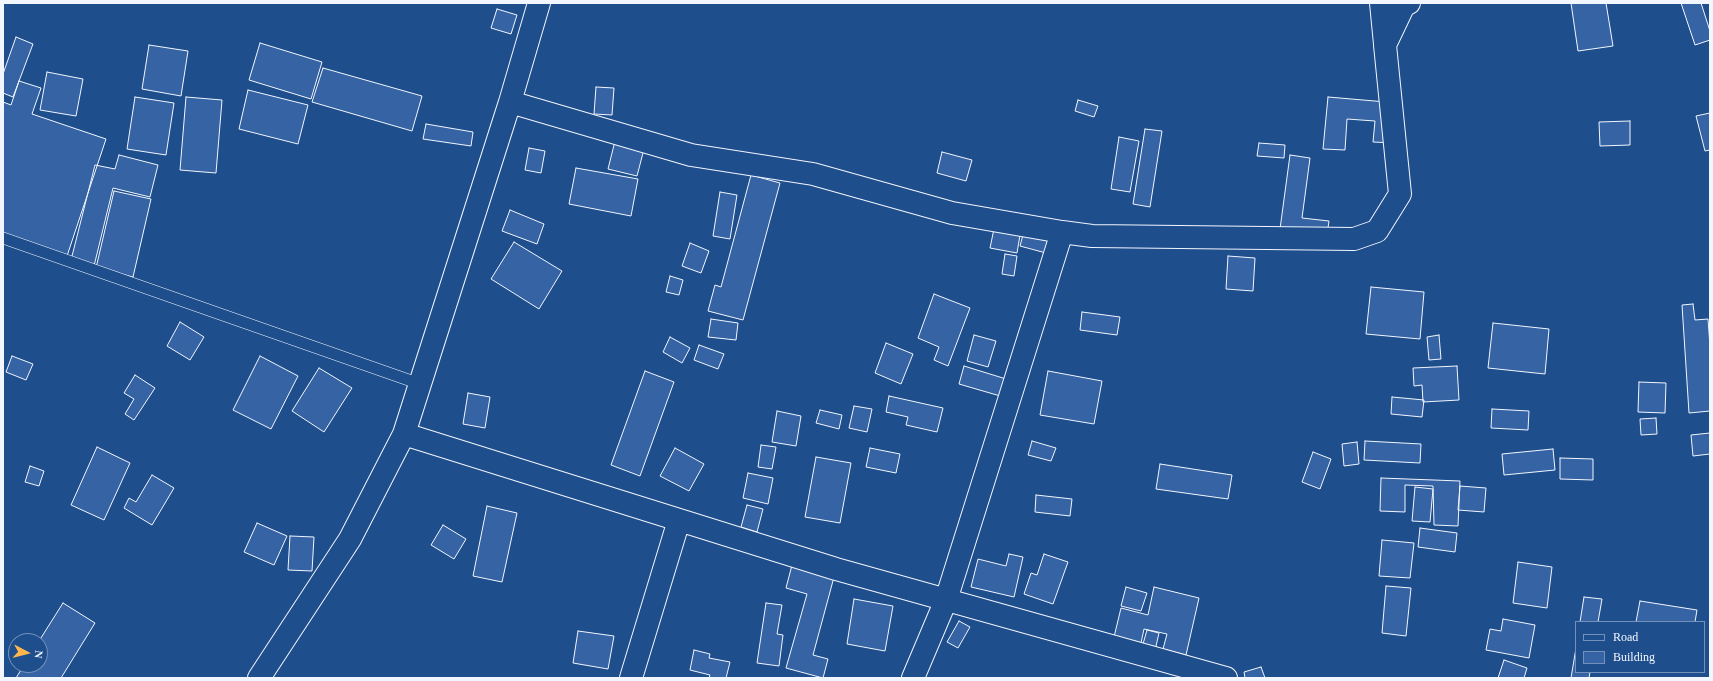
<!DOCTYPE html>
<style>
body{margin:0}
#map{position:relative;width:1713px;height:681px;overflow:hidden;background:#1f4e8c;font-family:Georgia,serif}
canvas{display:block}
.frame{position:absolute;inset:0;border:4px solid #f2f6ff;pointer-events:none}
.legend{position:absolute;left:1575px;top:621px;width:130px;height:52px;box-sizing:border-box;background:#1f4e8c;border:1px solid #7391ba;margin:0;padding:5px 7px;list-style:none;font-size:12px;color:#f2f6ff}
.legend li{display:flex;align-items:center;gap:8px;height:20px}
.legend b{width:20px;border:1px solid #7391ba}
.north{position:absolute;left:8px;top:633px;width:40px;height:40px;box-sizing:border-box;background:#1f4e8c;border:1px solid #7391ba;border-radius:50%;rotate:97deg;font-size:11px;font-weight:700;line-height:16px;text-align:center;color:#f2f6ff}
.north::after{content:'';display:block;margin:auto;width:14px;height:18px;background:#ffb74d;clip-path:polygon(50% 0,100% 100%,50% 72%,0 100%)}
</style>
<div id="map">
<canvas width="1713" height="681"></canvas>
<div class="frame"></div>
<ul class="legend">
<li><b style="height:5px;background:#1f4e8c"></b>Road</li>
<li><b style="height:11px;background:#3563a3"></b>Building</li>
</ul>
<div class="north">N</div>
</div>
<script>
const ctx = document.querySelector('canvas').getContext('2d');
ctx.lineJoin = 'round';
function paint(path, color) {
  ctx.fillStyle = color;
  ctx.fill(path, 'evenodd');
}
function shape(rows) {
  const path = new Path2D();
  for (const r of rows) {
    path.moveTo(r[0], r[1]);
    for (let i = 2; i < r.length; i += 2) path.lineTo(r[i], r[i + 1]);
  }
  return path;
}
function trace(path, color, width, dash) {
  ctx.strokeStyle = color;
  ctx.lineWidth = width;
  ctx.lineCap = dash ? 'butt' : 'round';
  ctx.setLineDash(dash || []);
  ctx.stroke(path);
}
const building = shape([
 [1571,3,1606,3,1613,46,1578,51,1571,3],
 [1681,3,1701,3,1710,31,1710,40,1695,45,1681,3],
 [497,9,517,15,511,34,491,28,497,9],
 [16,37,33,44,13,97,3,93,3,74,16,37],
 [260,43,322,62,311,99,249,80,260,43],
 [149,45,188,51,181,96,142,89,149,45],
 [323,68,422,96,412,131,312,102,323,68],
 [47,72,83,79,76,116,40,110,47,72],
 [19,81,41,88,32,114,106,139,67,256,3,234,3,102,11,105,19,81],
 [596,87,614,88,612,115,594,114,596,87],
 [248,90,308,105,298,144,239,129,248,90],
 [135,97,174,103,166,155,127,149,135,97],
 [186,97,222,100,216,173,180,170,186,97],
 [1328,97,1398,103,1395,143,1373,142,1375,121,1347,119,1345,150,1323,149,1328,97],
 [1078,100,1098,106,1094,117,1075,111,1078,100],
 [1710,113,1710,150,1705,151,1696,116,1710,113],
 [1630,121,1630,145,1600,146,1599,122,1630,121],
 [426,124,473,132,471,146,423,139,426,124],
 [1145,129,1162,131,1150,207,1133,204,1145,129],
 [1119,137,1139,141,1130,192,1111,189,1119,137],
 [615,141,644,149,637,176,608,169,615,141],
 [1259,143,1285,145,1284,158,1257,156,1259,143],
 [529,148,545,151,541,173,525,170,529,148],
 [942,152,972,160,966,181,937,173,942,152],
 [119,155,158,165,150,197,113,188,94,266,71,260,95,165,115,169,119,155],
 [1290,155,1310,158,1302,218,1329,221,1327,235,1280,229,1290,155],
 [576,168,638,179,631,216,569,204,576,168],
 [751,175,780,183,743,320,708,311,715,285,721,287,751,175],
 [114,191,151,199,133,277,96,268,114,191],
 [720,192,737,195,730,239,713,236,720,192],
 [510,210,544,224,537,244,502,231,510,210],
 [996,219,1022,223,1017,253,990,248,996,219],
 [1025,227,1062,237,1057,256,1020,246,1025,227],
 [514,242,562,271,539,309,491,279,514,242],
 [690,243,709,251,701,273,682,266,690,243],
 [1005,254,1017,256,1014,276,1002,274,1005,254],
 [1228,256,1255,258,1253,291,1226,289,1228,256],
 [670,276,683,280,679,295,666,292,670,276],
 [1371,287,1424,292,1420,339,1366,334,1371,287],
 [934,294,970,308,948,366,934,360,939,347,918,338,934,294],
 [1693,304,1695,320,1708,319,1710,346,1710,411,1689,413,1682,305,1693,304],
 [1082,312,1120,317,1117,335,1080,330,1082,312],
 [711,319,738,323,736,340,708,337,711,319],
 [180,322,204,337,190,360,167,346,180,322],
 [1493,323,1549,329,1545,374,1488,368,1493,323],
 [974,335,996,341,988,367,967,361,974,335],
 [1439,335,1441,359,1429,360,1427,337,1439,335],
 [670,337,690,348,682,363,663,352,670,337],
 [886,343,913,354,901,384,875,373,886,343],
 [699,345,724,354,718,369,694,360,699,345],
 [12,356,33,364,26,380,6,372,12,356],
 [260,356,298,376,271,429,233,410,260,356],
 [964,366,1019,383,1014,400,959,384,964,366],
 [1457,366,1459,400,1423,402,1422,385,1414,386,1413,368,1457,366],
 [319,368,352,388,324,432,292,411,319,368],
 [645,371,674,382,640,476,611,465,645,371],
 [1048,371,1102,381,1094,424,1040,415,1048,371],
 [135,375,155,388,134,420,125,414,134,399,124,393,135,375],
 [1639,382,1666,383,1665,413,1638,412,1639,382],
 [468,393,490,397,485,428,463,424,468,393],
 [889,396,943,408,937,432,906,425,908,417,886,412,889,396],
 [1392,397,1424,400,1422,417,1391,414,1392,397],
 [854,406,872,409,867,432,849,428,854,406],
 [1492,409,1529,411,1528,430,1491,428,1492,409],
 [820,410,842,415,839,429,816,423,820,410],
 [777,411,801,416,796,446,772,442,777,411],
 [1656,418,1657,434,1641,435,1640,419,1656,418],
 [1710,433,1710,454,1693,456,1691,435,1710,433],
 [1032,441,1056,448,1051,461,1028,455,1032,441],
 [1365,441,1421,444,1420,463,1364,460,1365,441],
 [1357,442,1359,464,1344,466,1342,444,1357,442],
 [761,445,776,447,772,469,758,467,761,445],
 [97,447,130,463,104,520,71,505,97,447],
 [675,448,704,464,689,491,660,476,675,448],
 [870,448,900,454,896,473,866,467,870,448],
 [1553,449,1555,470,1504,475,1502,454,1553,449],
 [1313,452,1331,459,1320,489,1302,482,1313,452],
 [816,457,851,463,840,523,805,517,816,457],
 [1560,458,1593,459,1593,480,1560,479,1560,458],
 [1160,464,1232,475,1228,499,1156,489,1160,464],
 [30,466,44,471,39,486,25,482,30,466],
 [748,473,773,478,768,504,743,498,748,473],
 [152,475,174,488,152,525,124,508,129,498,136,502,152,475],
 [1381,478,1460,481,1458,526,1434,525,1433,486,1405,485,1405,512,1380,511,1381,478],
 [1460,486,1486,488,1484,512,1458,510,1460,486],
 [1415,487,1433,489,1430,522,1412,521,1415,487],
 [1036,495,1072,499,1070,516,1035,512,1036,495],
 [747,505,763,509,757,532,741,527,747,505],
 [487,506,517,513,502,582,473,576,487,506],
 [257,523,287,536,274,565,244,552,257,523],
 [443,525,466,539,454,559,431,545,443,525],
 [1420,528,1457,533,1455,552,1418,547,1420,528],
 [290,536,314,537,312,571,288,570,290,536],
 [1382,540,1414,543,1410,578,1379,576,1382,540],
 [1009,554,1023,557,1014,597,971,587,978,559,1006,566,1009,554],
 [1044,554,1068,562,1053,604,1024,594,1031,573,1037,575,1044,554],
 [1518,562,1552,567,1547,608,1513,603,1518,562],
 [792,565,834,577,813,655,828,659,823,678,786,668,807,594,786,588,792,565],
 [1386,586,1411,588,1406,636,1382,633,1386,586],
 [1126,587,1147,593,1141,611,1121,606,1126,587],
 [1154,587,1199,598,1186,655,1163,649,1167,634,1144,629,1141,643,1114,637,1121,608,1148,615,1154,587],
 [1584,597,1602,599,1598,622,1580,622,1584,597],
 [854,599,893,606,885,651,847,644,854,599],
 [1640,601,1697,610,1695,622,1636,622,1640,601],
 [63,603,95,623,61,678,16,678,24,665,40,665,39,641,63,603],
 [766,603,782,605,777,634,783,635,779,666,757,663,766,603],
 [1503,619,1535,625,1529,658,1486,650,1490,629,1501,631,1503,619],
 [959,621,970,627,958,648,947,642,959,621],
 [1147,630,1159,633,1154,655,1141,651,1147,630],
 [578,631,614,636,608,669,573,663,578,631],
 [1576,648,1576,672,1590,672,1589,678,1571,678,1576,648],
 [694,650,710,654,709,658,730,662,726,678,709,678,710,675,690,670,694,650],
 [1504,660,1527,668,1524,678,1498,678,1504,660],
 [1261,667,1265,678,1245,678,1244,672,1261,667]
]);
paint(building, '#3563a3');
trace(building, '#f2f6ff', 1);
const service = shape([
 [3,238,420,384]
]);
const minor = shape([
 [1381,3,1385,44],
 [510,102,539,3],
 [259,678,350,539,404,434],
 [631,678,679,520],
 [913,678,946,600,1062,232],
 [1226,678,836,569,404,434,510,102,691,155,813,174,952,213,1062,232,1092,236,1354,239,1377,231,1400,194,1385,45,1404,5,1409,3]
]);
trace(service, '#f2f6ff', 12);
trace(minor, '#f2f6ff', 24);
trace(service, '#1f4e8c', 11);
trace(minor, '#1f4e8c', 22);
</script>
